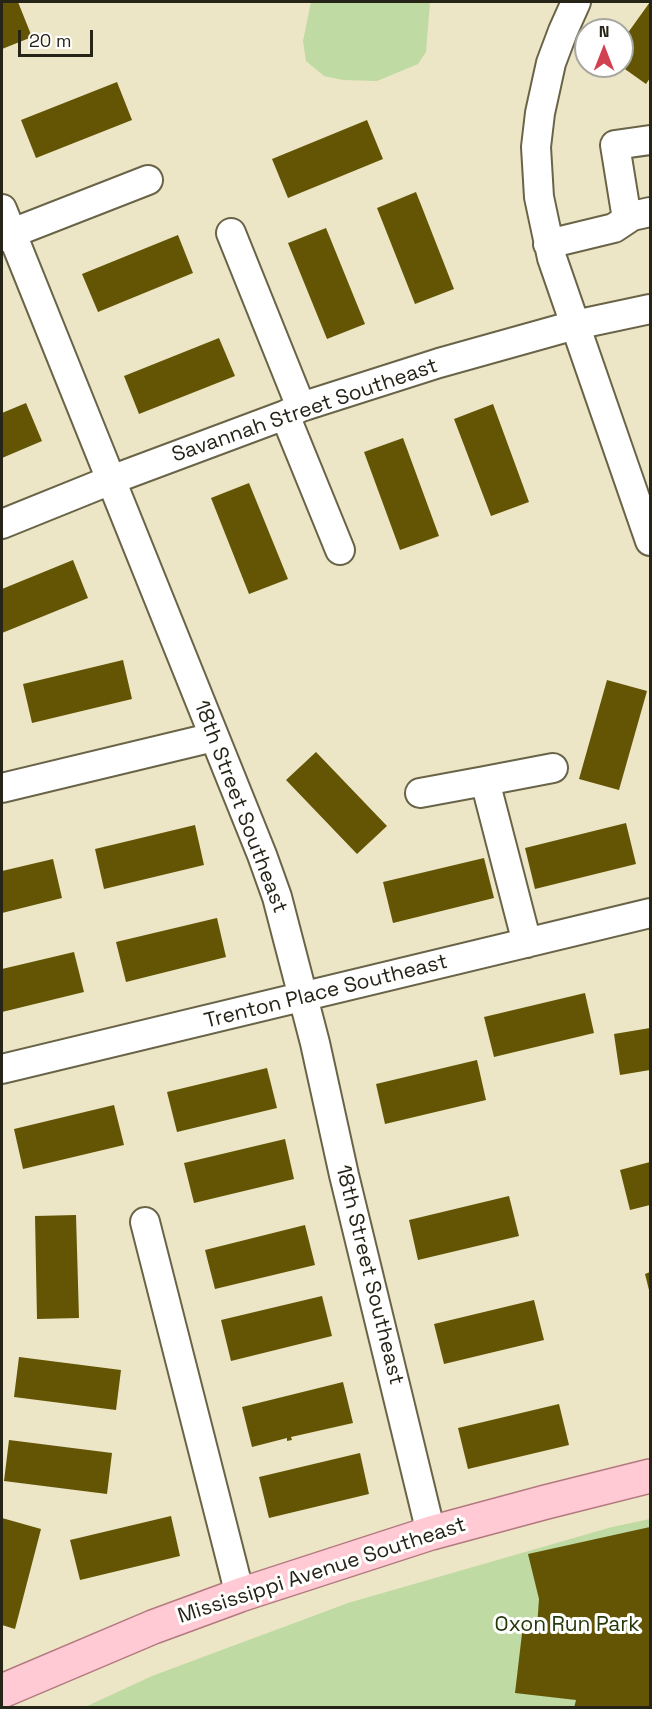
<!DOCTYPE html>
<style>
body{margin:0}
#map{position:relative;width:652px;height:1709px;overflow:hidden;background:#ece6c6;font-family:"Space Grotesk",sans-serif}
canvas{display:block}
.frame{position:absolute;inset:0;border:3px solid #262317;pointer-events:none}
.north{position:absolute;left:574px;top:18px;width:60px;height:60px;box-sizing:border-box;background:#fff;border:2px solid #a8a7a2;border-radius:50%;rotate:0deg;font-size:16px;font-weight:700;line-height:24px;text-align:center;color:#262317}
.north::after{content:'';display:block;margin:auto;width:21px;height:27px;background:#d14150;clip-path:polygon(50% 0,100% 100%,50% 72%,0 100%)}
.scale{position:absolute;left:18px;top:30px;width:75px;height:27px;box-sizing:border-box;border:3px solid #262317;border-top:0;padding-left:8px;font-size:18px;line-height:21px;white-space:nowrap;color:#262317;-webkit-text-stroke:4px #fff;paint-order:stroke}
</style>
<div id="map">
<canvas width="652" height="1709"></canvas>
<div class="frame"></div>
<div class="north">N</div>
<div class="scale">20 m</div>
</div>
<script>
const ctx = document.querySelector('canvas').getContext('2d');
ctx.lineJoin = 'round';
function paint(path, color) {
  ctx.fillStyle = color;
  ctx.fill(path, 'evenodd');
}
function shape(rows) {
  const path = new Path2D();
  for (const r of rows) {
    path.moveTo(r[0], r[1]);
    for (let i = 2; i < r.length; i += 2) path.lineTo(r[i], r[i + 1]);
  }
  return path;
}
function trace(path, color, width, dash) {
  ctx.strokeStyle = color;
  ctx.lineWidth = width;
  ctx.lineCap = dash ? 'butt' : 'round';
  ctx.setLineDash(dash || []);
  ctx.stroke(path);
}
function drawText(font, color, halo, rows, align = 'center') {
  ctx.font = font + ' "Space Grotesk",sans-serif';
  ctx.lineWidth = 6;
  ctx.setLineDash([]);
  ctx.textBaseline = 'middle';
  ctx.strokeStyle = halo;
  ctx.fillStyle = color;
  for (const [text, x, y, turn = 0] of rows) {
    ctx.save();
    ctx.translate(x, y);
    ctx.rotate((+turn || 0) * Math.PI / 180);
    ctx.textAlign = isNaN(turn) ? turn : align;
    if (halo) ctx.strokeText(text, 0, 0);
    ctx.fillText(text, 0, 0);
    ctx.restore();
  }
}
paint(shape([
 [311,2,430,2,426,52,418,64,377,81,343,80,324,76,306,61,303,41],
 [650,1519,650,1707,83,1708,152,1676,348,1603,612,1527]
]), '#bfdaa3');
paint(shape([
 [2,2,18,2,32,37,2,49],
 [650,2,650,78,646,84,622,67,622,41],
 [117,82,132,120,36,158,21,120],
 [367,120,383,159,288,198,272,159],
 [416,192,454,289,415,304,377,208],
 [326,228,365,324,327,339,288,243],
 [178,235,193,273,98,312,82,274],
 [219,338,235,376,139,414,124,376],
 [26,403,42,441,2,458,2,413],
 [493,404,529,502,491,516,454,419],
 [403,438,439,536,400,550,364,452],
 [249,483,288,579,249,594,211,498],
 [73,560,88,598,2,633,2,589],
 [123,660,132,699,32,723,23,684],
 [607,680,647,691,619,790,579,779],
 [316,752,387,826,357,854,286,780],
 [626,823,636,864,535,889,525,848],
 [195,825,204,865,104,889,95,849],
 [484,858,494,898,393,923,383,882],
 [53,859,62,898,2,913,2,871],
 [217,918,226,957,126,982,116,942],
 [74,952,84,992,2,1012,2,969],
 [585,993,594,1033,494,1057,484,1017],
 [650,1028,650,1070,620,1075,614,1034],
 [477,1060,486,1100,385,1124,376,1084],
 [267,1068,277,1108,177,1132,167,1092],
 [114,1105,124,1145,23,1169,14,1129],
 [285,1139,294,1179,194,1203,184,1163],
 [650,1162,650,1205,630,1210,620,1170],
 [509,1196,519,1236,418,1260,409,1220],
 [76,1215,79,1318,37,1319,35,1216],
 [305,1225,315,1265,215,1289,205,1250],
 [650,1272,650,1294,645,1274],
 [322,1296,332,1336,231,1361,221,1320],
 [534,1300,544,1340,444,1364,434,1324],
 [19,1357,121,1370,116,1410,14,1397],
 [343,1382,353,1423,291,1437,292,1440,287,1441,287,1438,252,1447,242,1407],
 [559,1404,569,1445,468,1469,458,1428],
 [9,1440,112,1453,107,1494,4,1481],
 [360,1453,369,1494,269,1518,259,1477],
 [171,1516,180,1556,80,1580,70,1540],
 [2,1518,41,1529,15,1629,2,1625],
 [650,1527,650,1708,574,1708,576,1700,515,1693,523,1625,537,1627,539,1599,528,1554]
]), '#635504');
const minor = shape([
 [576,2,563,31,551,63,540,113,536,147,539,197,552,258,650,541],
 [2,209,262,855,277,897,315,1043,344,1175,431,1533],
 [627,219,615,145,650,140],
 [231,233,301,407],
 [2,237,148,180],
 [548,244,614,228,632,216,650,212],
 [285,415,340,550],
 [2,524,111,480,285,415,301,407,439,363,575,325,650,309],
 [2,788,214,737],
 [420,793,485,781],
 [527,943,485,781,553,768],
 [2,1069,650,913],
 [145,1222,240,1595]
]);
const major = shape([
 [2,1691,153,1627,240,1595,431,1533,546,1502,650,1476]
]);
trace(minor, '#696448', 32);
trace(major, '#b3797f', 36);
trace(minor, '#fff', 28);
trace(major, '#ffcad4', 33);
drawText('21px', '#262317', '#fff', [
 ["Savannah Street Southeast",305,411,-19],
 ["18th Street Southeast",240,807,69],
 ["Trenton Place Southeast",326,992,-14],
 ["18th Street Southeast",369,1275,76],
 ["Mississippi Avenue Southeast",322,1571,-18]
]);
drawText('21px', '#25380a', '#fff', [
 ["Oxon Run Park",567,1625]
]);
</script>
